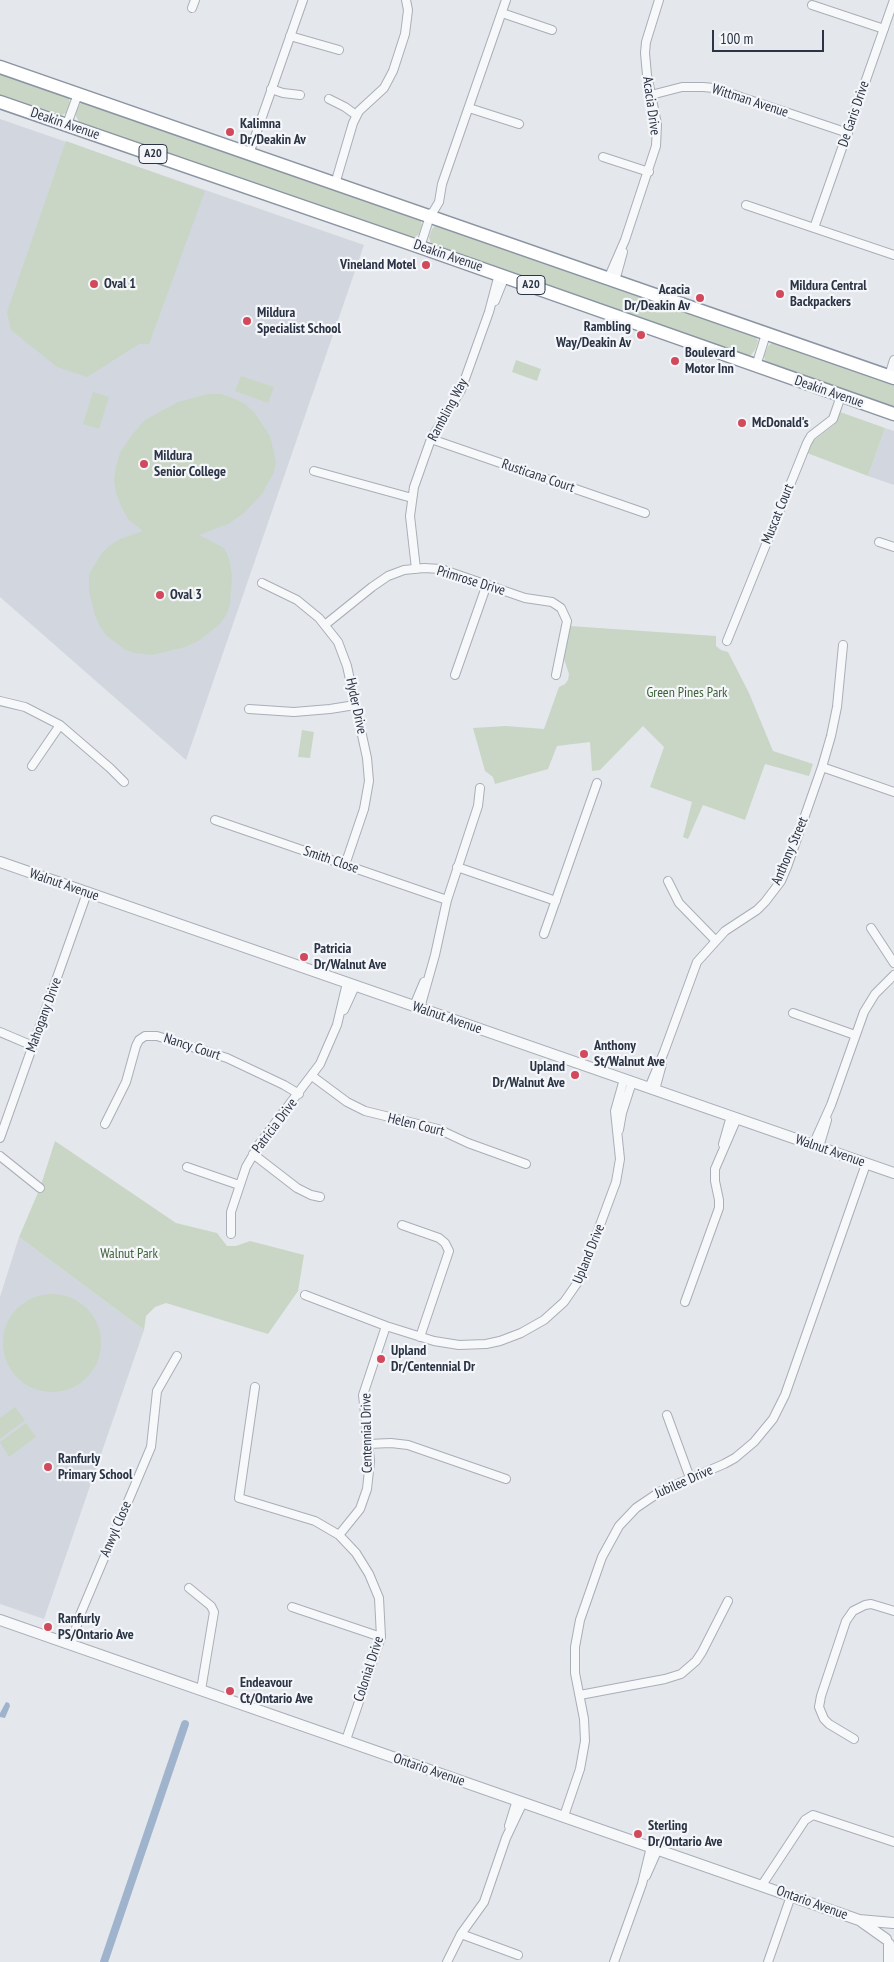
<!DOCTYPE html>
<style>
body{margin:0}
#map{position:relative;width:894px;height:1962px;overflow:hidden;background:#e4e7ec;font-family:"PT Sans Narrow",sans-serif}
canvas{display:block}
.scale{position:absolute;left:712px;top:30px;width:112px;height:22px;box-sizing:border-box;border:2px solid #2b3445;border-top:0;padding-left:6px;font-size:15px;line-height:18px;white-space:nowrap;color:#2b3445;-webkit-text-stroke:4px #f4f6f9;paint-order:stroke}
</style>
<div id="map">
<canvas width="894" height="1962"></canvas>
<div class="scale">100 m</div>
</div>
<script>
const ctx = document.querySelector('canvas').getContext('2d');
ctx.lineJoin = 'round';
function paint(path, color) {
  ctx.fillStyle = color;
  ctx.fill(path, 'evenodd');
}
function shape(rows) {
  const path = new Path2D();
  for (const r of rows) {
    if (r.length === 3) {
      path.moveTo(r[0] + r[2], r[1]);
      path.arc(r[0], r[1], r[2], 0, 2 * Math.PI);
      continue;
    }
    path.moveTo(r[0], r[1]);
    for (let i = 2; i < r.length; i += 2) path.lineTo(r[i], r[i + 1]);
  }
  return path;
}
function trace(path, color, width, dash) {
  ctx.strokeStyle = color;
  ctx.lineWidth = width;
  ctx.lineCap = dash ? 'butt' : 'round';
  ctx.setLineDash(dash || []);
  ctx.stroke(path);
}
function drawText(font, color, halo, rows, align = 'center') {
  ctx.font = font + ' "PT Sans Narrow",sans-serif';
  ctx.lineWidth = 4.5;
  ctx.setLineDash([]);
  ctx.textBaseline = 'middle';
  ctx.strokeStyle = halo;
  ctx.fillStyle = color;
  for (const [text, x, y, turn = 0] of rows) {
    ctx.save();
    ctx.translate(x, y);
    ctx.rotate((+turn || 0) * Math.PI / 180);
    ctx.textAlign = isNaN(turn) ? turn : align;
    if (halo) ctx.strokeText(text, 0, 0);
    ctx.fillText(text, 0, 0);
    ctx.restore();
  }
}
paint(shape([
 [0,119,364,245,186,760,0,597],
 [885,428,894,431,894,485,868,476],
 [19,1237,144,1330,44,1619,0,1604,0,1297]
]), '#d2d6de');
paint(shape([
 [0,72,68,96,70,103,66,113,60,116,0,95],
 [82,102,420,219,422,225,419,234,415,237,411,238,79,122,75,114,78,106],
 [66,141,205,191,149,344,139,344,87,377,57,367,31,346,11,330,7,312],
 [436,225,755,335,758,341,755,350,751,355,745,356,431,244,429,237,432,229],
 [773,342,894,384,894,408,766,363,764,356,768,346],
 [516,360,541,369,537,381,512,372],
 [241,376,274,387,268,403,235,391],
 [93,392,109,397,99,429,83,424],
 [208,394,221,394,235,399,245,404,254,412,270,436,276,462,274,472,262,494,244,513,228,524,199,535,224,548,229,559,232,575,230,604,226,615,219,625,198,641,185,647,153,655,135,653,124,649,106,635,99,625,94,612,89,590,89,574,102,553,109,546,120,539,143,531,128,519,121,506,116,493,114,479,116,466,120,453,131,436,145,420,178,402],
 [840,412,885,428,868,476,807,453,812,442,834,425],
 [570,626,716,636,716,646,721,650,728,652,749,693,773,751,813,764,809,776,765,764,745,820,703,805,688,839,683,837,692,802,650,787,664,747,643,726,600,770,592,771,590,742,557,746,548,769,495,784,493,777,485,771,473,728,506,726,544,729,559,687,565,684,568,680,569,674,564,659],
 [302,730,314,732,310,758,298,757],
 [55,1141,176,1223,217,1233,227,1246,236,1246,250,1241,304,1255,298,1291,268,1334,166,1303,155,1307,146,1316,144,1330,19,1237,40,1188],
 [52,1343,49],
 [15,1407,25,1420,0,1439,0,1418],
 [26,1423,36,1437,9,1457,0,1442]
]), '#c9d6c5');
paint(shape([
 [6,1702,9,1703,10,1706,5,1718,0,1717,0,1713]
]), '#9fb4cc');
trace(shape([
 [104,1962,185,1724]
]), '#9fb4cc', 8);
const minor = shape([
 [812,5,884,29],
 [192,8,195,0],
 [502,13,552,30],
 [290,36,339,50],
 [271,89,283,93,300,95],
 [651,95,682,87,703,87,714,88,848,133],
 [329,99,345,107,356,115],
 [469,108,519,124],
 [67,124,78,94],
 [249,154,303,0],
 [603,157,649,172],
 [335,184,353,123,359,111,384,88,393,71,405,34,408,10,406,0],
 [746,205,894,255],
 [430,217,439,202,442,184,506,0],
 [814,228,894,0],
 [420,247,431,213],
 [608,279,625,240,656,146,657,124,647,75,645,53,646,42,659,0],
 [615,281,623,252],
 [495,301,505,276],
 [756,366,766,334],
 [889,376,894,360],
 [431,439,645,513],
 [314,471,412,498],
 [879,542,894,547],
 [416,569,410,516,414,487,431,439,461,390,489,312,499,274],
 [262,583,297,600,319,618,338,642,347,666,367,758,369,781,364,809,345,865],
 [326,624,372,587,388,576,404,570,424,568,441,569,525,598,552,602,561,608,567,621,556,675],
 [727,641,807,443,811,436,833,419,841,396],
 [455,675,487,584],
 [0,701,25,707,60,725,110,768,124,782],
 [249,709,294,712,330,709,355,705],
 [32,766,60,725],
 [822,767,894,792],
 [215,820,447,900],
 [457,867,556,901],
 [668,881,679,903,715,940],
 [871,928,894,963],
 [544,934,597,783],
 [414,1006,424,982],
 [420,1008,435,955,447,900,478,806,480,788],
 [344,1010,355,986],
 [793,1013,855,1035],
 [0,1032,33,1046],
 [312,1076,347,1102,365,1111,438,1129,468,1143,526,1164],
 [649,1088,664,1052,697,962,725,931,757,910,765,902,781,881,787,867,822,767,831,736,837,707,843,645],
 [655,1090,662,1064],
 [105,1124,126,1082,136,1046,139,1040,145,1036,157,1036,227,1058,284,1085,299,1094],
 [619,1130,622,1113,632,1082],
 [0,1138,87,893],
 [723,1144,731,1116],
 [813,1145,831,1105,864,1012,875,994,894,975],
 [819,1147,827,1120],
 [253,1154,297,1188,311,1195,320,1197],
 [0,1156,40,1188],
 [187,1167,239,1185],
 [402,1225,439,1238,445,1243,449,1251,420,1337],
 [231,1234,231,1212,246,1167,260,1143,320,1064,337,1025,347,983],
 [305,1295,386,1326,434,1341,459,1345,486,1344,500,1341,521,1333,544,1320,564,1302,580,1279,616,1182,620,1159,615,1111,624,1079],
 [685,1302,719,1208,719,1200,715,1181,715,1169,737,1118],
 [255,1387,239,1498,315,1521,339,1535,356,1553,369,1574,379,1598,381,1637,346,1740],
 [667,1415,690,1478],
 [368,1444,391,1443,408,1445,506,1479],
 [339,1535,360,1509,367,1489,370,1461,363,1395,386,1326],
 [189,1588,211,1606,214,1612,201,1690],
 [292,1607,381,1637],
 [71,1645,80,1615,151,1447,157,1391,177,1356],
 [580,1695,665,1679,681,1674,696,1661,702,1652,728,1601],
 [854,1739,829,1724,824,1719,819,1707,821,1696,846,1621,853,1611,865,1605,871,1604,894,1611],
 [564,1816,580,1769,585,1741,584,1719,575,1673,575,1647,580,1620,602,1557,619,1526,636,1508,661,1491,724,1464,735,1458,754,1442,773,1419,785,1395,866,1164],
 [509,1826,517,1800],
 [646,1876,658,1849],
 [762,1885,805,1820,813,1815,894,1842],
 [461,1934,518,1955],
 [447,1962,461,1934,484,1902,506,1838,523,1802],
 [614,1962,642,1884,651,1847],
 [768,1962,791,1896]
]);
const tertiary = shape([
 [0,862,894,1173],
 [0,1620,859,1920,893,1923],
 [862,1922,886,1939],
 [889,1962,889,1944]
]);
const trunk = shape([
 [0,67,894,378],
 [0,102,420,247,894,414]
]);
trace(minor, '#a9aeb7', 10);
trace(tertiary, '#a9aeb7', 12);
trace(trunk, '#8b94a3', 15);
trace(minor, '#f7f8fa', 8);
trace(tertiary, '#f7f8fa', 10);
trace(trunk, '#fff', 12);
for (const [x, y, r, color] of [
 [230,132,5,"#d1495b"],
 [426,265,5,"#d1495b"],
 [94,284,5,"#d1495b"],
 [780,294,5,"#d1495b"],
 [700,298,5,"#d1495b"],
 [247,321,5,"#d1495b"],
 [641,335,5,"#d1495b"],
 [675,361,5,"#d1495b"],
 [742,423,5,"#d1495b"],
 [144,464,5,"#d1495b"],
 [160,595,5,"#d1495b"],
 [304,957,5,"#d1495b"],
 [584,1054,5,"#d1495b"],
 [575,1075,5,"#d1495b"],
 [381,1359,5,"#d1495b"],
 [48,1467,5,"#d1495b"],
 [48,1627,5,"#d1495b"],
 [230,1691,5,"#d1495b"],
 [638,1834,5,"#d1495b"]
]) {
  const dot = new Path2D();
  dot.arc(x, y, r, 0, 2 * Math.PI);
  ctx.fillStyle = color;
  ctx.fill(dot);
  trace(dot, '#f4f6f9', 2);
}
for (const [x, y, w] of [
 [153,154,28],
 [531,285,28]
]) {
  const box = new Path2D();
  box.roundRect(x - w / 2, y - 9.5, w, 19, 4);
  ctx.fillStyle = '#f4f6f9';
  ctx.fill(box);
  trace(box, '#2b3445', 1);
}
drawText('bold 12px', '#2b3445', null, [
 ["A20",153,154],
 ["A20",531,285]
]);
drawText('14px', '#2b3445', '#f4f6f9', [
 ["Wittman Avenue",750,101,18],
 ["Acacia Drive",651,106,82],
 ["De Garis Drive",854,114,-71],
 ["Deakin Avenue",65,124,19],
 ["Deakin Avenue",448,256,19],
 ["Deakin Avenue",829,392,19],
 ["Rambling Way",448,410,-62],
 ["Rusticana Court",538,476,19],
 ["Muscat Court",778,514,-68],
 ["Primrose Drive",471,581,17],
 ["Hyder Drive",356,706,78],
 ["Anthony Street",790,851,-67],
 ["Smith Close",331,860,19],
 ["Walnut Avenue",64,885,19],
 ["Mahogany Drive",44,1015,-70],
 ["Walnut Avenue",447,1018,19],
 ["Nancy Court",192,1047,18],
 ["Helen Court",416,1125,14],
 ["Patricia Drive",275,1126,-53],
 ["Walnut Avenue",830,1151,19],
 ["Upland Drive",589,1254,-68],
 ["Centennial Drive",367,1433,-91],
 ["Jubilee Drive",684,1482,-24],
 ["Anwyl Close",116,1529,-67],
 ["Colonial Drive",369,1669,-72],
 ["Ontario Avenue",429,1770,19],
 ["Ontario Avenue",812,1903,20]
]);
drawText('bold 14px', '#2b3445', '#f4f6f9', [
 ["Kalimna",240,124],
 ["Dr/Deakin Av",240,140],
 ["Vineland Motel",416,265,"right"],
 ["Oval 1",104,284],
 ["Mildura Central",790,286],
 ["Backpackers",790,302],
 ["Acacia",690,290,"right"],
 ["Dr/Deakin Av",690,306,"right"],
 ["Mildura",257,313],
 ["Specialist School",257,329],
 ["Rambling",631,327,"right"],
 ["Way/Deakin Av",631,343,"right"],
 ["Boulevard",685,353],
 ["Motor Inn",685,369],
 ["McDonald's",752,423],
 ["Mildura",154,456],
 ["Senior College",154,472],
 ["Oval 3",170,595],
 ["Patricia",314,949],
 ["Dr/Walnut Ave",314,965],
 ["Anthony",594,1046],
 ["St/Walnut Ave",594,1062],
 ["Upland",565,1067,"right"],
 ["Dr/Walnut Ave",565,1083,"right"],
 ["Upland",391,1351],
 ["Dr/Centennial Dr",391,1367],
 ["Ranfurly",58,1459],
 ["Primary School",58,1475],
 ["Ranfurly",58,1619],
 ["PS/Ontario Ave",58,1635],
 ["Endeavour",240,1683],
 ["Ct/Ontario Ave",240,1699],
 ["Sterling",648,1826],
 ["Dr/Ontario Ave",648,1842]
], 'left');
drawText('14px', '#3f6138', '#f4f6f9', [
 ["Green Pines Park",687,693],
 ["Walnut Park",129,1254]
]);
</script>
